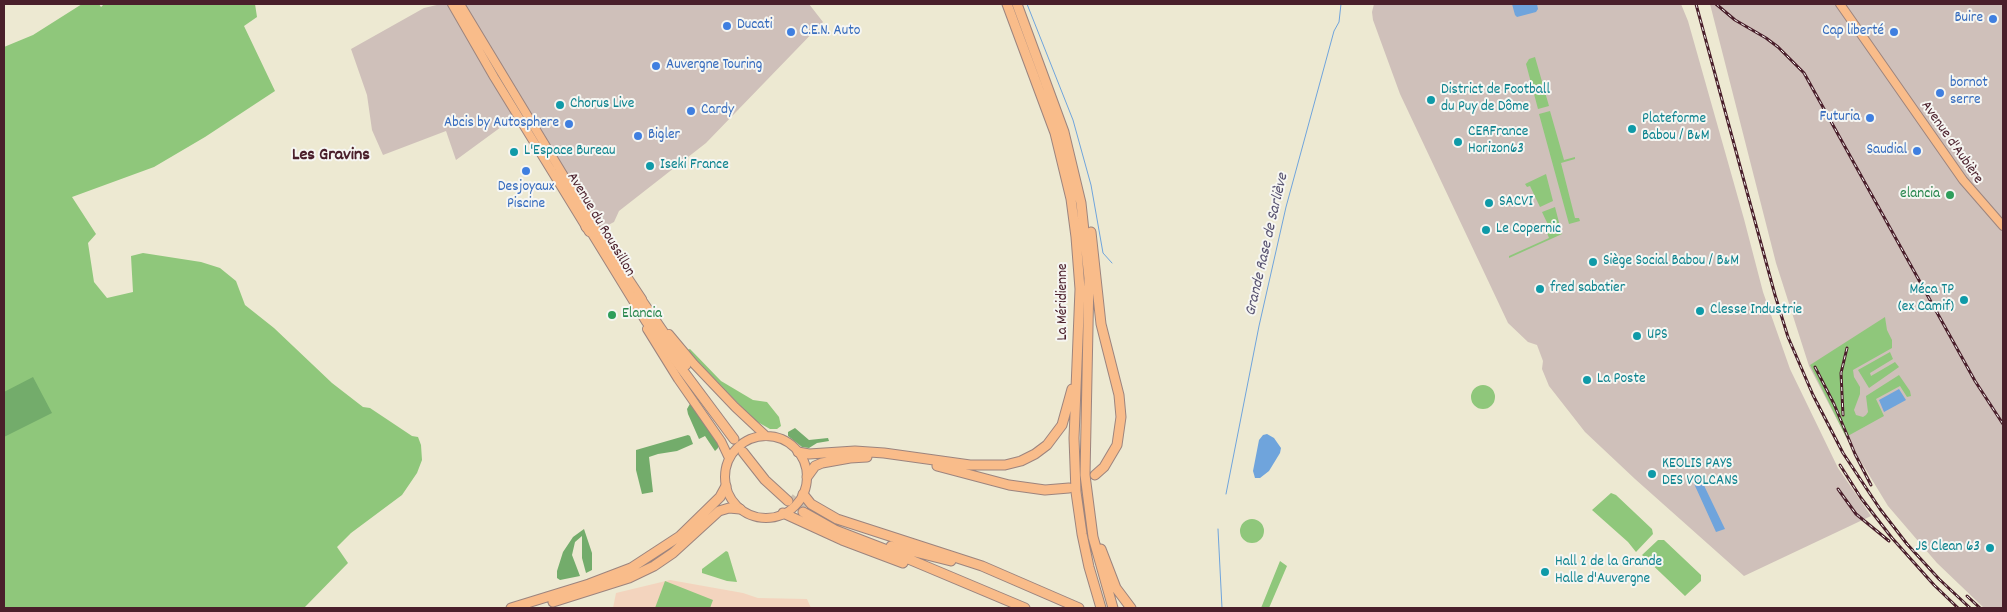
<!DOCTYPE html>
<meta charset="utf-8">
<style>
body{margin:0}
#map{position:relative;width:2007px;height:612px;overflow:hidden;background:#ede9d2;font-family:Dekko,sans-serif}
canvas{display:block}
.frame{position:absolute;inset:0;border:5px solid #4a1f2b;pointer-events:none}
</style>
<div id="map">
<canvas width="2007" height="612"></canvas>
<div class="frame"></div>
</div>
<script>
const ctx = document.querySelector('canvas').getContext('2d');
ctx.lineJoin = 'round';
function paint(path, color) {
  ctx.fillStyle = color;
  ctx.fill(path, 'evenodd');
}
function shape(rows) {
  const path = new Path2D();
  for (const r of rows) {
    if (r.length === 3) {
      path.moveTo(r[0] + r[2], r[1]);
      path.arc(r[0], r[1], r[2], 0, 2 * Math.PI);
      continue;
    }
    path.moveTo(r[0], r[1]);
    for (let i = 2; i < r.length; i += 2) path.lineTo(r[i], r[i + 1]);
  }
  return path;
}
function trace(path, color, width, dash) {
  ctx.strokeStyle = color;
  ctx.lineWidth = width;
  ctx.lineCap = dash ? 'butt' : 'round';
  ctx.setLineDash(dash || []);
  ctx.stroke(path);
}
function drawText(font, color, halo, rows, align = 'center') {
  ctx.font = font + ' Dekko,sans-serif';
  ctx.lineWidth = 4;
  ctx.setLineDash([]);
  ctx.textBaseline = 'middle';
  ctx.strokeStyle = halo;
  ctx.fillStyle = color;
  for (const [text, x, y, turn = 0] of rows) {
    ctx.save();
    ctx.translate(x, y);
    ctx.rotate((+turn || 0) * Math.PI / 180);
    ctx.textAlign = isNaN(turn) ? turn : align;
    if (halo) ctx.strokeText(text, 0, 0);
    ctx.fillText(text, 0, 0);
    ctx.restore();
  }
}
paint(shape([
 [670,580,743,593,758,598,807,599,811,608,613,608,616,593]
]), '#f3d4be');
paint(shape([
 [441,4,809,4,823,22,706,143,619,211,614,222,593,233,521,115,512,119,456,160,446,131,383,155,372,130,367,95,351,49,424,8],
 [1374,4,1681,4,1688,21,1744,219,1763,292,1790,369,1838,468,1871,516,1744,576,1635,479,1585,432,1549,386,1542,369,1543,361,1537,345,1528,342,1508,323,1400,94,1373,20,1372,12],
 [1710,4,2003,4,2003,608,1984,608,1937,563,1888,506,1846,437,1809,366,1776,263]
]), '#cfc0ba');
paint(shape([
 [82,4,99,4,101,7,104,4,255,4,257,17,244,26,275,91,205,137,154,167,72,197,96,234,88,243,94,282,107,298,133,292,131,256,143,253,201,262,220,268,236,281,245,305,274,328,332,383,363,407,370,408,412,436,418,437,421,445,422,460,417,473,402,495,351,533,337,547,348,563,304,608,4,608,4,47,33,35],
 [1535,57,1549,106,1538,109,1526,64,1529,59],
 [1550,111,1564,160,1575,157,1575,159,1561,163,1575,218,1579,218,1580,221,1569,224,1539,114],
 [1546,174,1553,201,1540,207,1530,186,1527,187,1525,184],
 [1555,207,1562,234,1509,258,1509,256,1549,238,1547,233,1551,231,1542,212],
 [1885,317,1887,330,1892,340,1892,348,1853,370,1854,377,1860,387,1860,394,1854,410,1856,415,1863,417,1866,415,1868,412,1866,396,1899,375,1910,391,1911,396,1907,397,1900,386,1876,399,1884,416,1846,437,1810,365],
 [690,349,721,381,753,400,767,402,779,417,781,426,777,429,770,429,754,420,687,350],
 [1890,352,1893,359,1870,373,1871,376,1895,362,1899,367,1869,388,1858,370],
 [1483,397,12],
 [1611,493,1616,495,1652,529,1653,534,1636,552,1628,542,1592,510],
 [1252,531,12],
 [1658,540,1664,540,1701,575,1701,581,1685,596,1642,555],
 [726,551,728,552,737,582,727,581,702,573,702,569],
 [1280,561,1287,566,1269,608,1261,608],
 [665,581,713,600,710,608,655,608]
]), '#8fc77b');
paint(shape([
 [33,377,52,413,4,437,4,392],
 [691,402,718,444,718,448,715,451,705,436,699,439,688,414,687,409],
 [795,428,809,440,828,438,829,441,817,443,809,448,802,447,788,436,788,432],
 [688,435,690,436,693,444,677,451,658,454,649,457,653,492,642,494,636,470,636,450],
 [584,529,592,553,592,570,586,573,582,558,582,536,575,542,572,555,580,576,560,580,557,578,557,571,563,552,573,537]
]), '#73ac6b');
paint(shape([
 [1512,4,1537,4,1538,9,1536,12,1517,17,1515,15],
 [1899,389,1906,400,1884,412,1879,400],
 [1267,434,1274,438,1281,448,1280,453,1269,471,1260,478,1255,478,1253,471,1259,440,1263,435],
 [1698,473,1725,529,1716,532,1691,477]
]), '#6fa4dc');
trace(shape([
 [1027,4,1073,120,1091,185,1103,253,1112,263],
 [1226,494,1259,326,1286,207,1334,31,1339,22,1341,4],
 [1218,529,1222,608]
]), '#6fa4dc', 1);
trace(shape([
 [734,439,743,452],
 [790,498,805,509]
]), '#ccc1b1', 9, [9, 4.5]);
const major = shape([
 [452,4,494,77,589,232],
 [460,4,602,239,642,299],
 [1840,4,1963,180,2003,226],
 [647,329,678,379,721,441,729,458],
 [669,334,694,364,735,407,766,436],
 [766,477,41]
]);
const highway = shape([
 [1007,4,1055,133,1071,199,1076,237,1080,289,1074,438,1076,492,1082,534,1089,567,1101,608],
 [1017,4,1064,132,1081,203,1089,278,1085,475,1093,537,1113,608],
 [586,227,589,228,646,321,734,439],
 [1091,232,1101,324,1119,395,1121,417,1117,445,1104,467,1095,475],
 [638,295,686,365],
 [743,452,765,480,788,501],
 [798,452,809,454,855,451,884,453,970,465,1005,465,1021,461,1035,454,1047,445,1062,425,1072,389],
 [937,466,1009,485,1045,490,1069,488],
 [807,477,815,466,822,463,850,458,867,457],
 [803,494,811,504,837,519,982,566,1079,608],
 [803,512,835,530,887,550,1025,608],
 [783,513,842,540,903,563],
 [891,546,951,561],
 [1101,549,1116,588,1131,608],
 [553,602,629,578,654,566,673,553,719,511,729,508,740,509],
 [511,608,589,584,631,568,680,536,720,497,726,486]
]);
trace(major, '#9c847e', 10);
trace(highway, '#9c847e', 11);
trace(major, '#f9bc8a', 8);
trace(highway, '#f9bc8a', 9);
const rail = shape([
 [1696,4,1775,295,1788,337,1813,395,1843,453,1880,509,1907,544,1939,579,1970,608],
 [1716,4,1735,20,1766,38,1778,47,1804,73,1975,381,2003,424],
 [1815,367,1834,404,1855,454,1871,485],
 [1843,415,1841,373,1847,348],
 [1840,465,1861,498,1892,538,1934,585,1958,608],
 [1838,489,1856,514,1889,541],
 [1967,596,1980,608]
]);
trace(rail, '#4a1f2b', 3);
trace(rail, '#f6f6f2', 1, [4]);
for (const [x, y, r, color] of [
 [1993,19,5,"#3f7fe0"],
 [727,26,5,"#3f7fe0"],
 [791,32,5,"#3f7fe0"],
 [1894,32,5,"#3f7fe0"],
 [656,66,5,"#3f7fe0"],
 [1940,93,5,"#3f7fe0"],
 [1431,100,5,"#0f9aa8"],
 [560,105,5,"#0f9aa8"],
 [691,111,5,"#3f7fe0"],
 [1870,118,5,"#3f7fe0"],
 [569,124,5,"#3f7fe0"],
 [1632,129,5,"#0f9aa8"],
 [638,136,5,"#3f7fe0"],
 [1458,142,5,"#0f9aa8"],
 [1917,151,5,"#3f7fe0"],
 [514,152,5,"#0f9aa8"],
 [650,166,5,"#0f9aa8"],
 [526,171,5,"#3f7fe0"],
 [1950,195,5,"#2e9e5b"],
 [1489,203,5,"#0f9aa8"],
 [1486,230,5,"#0f9aa8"],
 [1593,262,5,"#0f9aa8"],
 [1540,289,5,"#0f9aa8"],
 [1964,300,5,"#0f9aa8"],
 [1700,311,5,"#0f9aa8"],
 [612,315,5,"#2e9e5b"],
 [1637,336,5,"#0f9aa8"],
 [1587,380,5,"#0f9aa8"],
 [1652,474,5,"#0f9aa8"],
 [1990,548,5,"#0f9aa8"],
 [1545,572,5,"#0f9aa8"]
]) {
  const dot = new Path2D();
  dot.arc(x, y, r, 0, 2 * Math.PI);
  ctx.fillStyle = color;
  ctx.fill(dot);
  trace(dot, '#f6f6f2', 2);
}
drawText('15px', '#366cbe', '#f6f6f2', [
 ["Buire",1983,19,"right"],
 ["Ducati",737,26],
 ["C.E.N. Auto",801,32],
 ["Cap liberté",1884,32,"right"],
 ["Auvergne Touring",666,66],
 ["bornot",1950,84],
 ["serre",1950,101],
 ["Cardy",701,111],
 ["Futuria",1860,118,"right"],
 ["Abcis by Autosphere",559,124,"right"],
 ["Bigler",648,136],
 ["Saudial",1907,151,"right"],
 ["Desjoyaux",526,188,"center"],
 ["Piscine",526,205,"center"]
], 'left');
drawText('15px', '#0d838f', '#f6f6f2', [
 ["District de Football",1441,91],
 ["du Puy de Dôme",1441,108],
 ["Chorus Live",570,105],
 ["Plateforme",1642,120],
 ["Babou / B&M",1642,137],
 ["CERFrance",1468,133],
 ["Horizon63",1468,150],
 ["L'Espace Bureau",524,152],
 ["Iseki France",660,166],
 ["SACVI",1499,203],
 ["Le Copernic",1496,230],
 ["Siège Social Babou / B&M",1603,262],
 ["fred sabatier",1550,289],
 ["Méca TP",1954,291,"right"],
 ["(ex Camif)",1954,308,"right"],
 ["Clesse Industrie",1710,311],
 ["UPS",1647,336],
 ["La Poste",1597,380],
 ["KEOLIS PAYS",1662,465],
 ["DES VOLCANS",1662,482],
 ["JS Clean 63",1980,548,"right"],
 ["Hall 2 de la Grande",1555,563],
 ["Halle d'Auvergne",1555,580]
], 'left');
drawText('15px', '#4a1f2b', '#f6f6f2', [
 ["Avenue d'Aubière",1951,143,55],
 ["Avenue du Roussillon",600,225,59],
 ["La Méridienne",1064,302,-90]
]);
drawText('15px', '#27864d', '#f6f6f2', [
 ["elancia",1940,195],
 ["Elancia",622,315,"left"]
], 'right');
drawText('italic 16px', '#595472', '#f6f6f2', [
 ["Grande Rase de Sarliève",1268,245,-77]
]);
drawText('bold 18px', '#4a1f2b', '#f6f6f2', [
 ["Les Gravins",331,157]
]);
</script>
